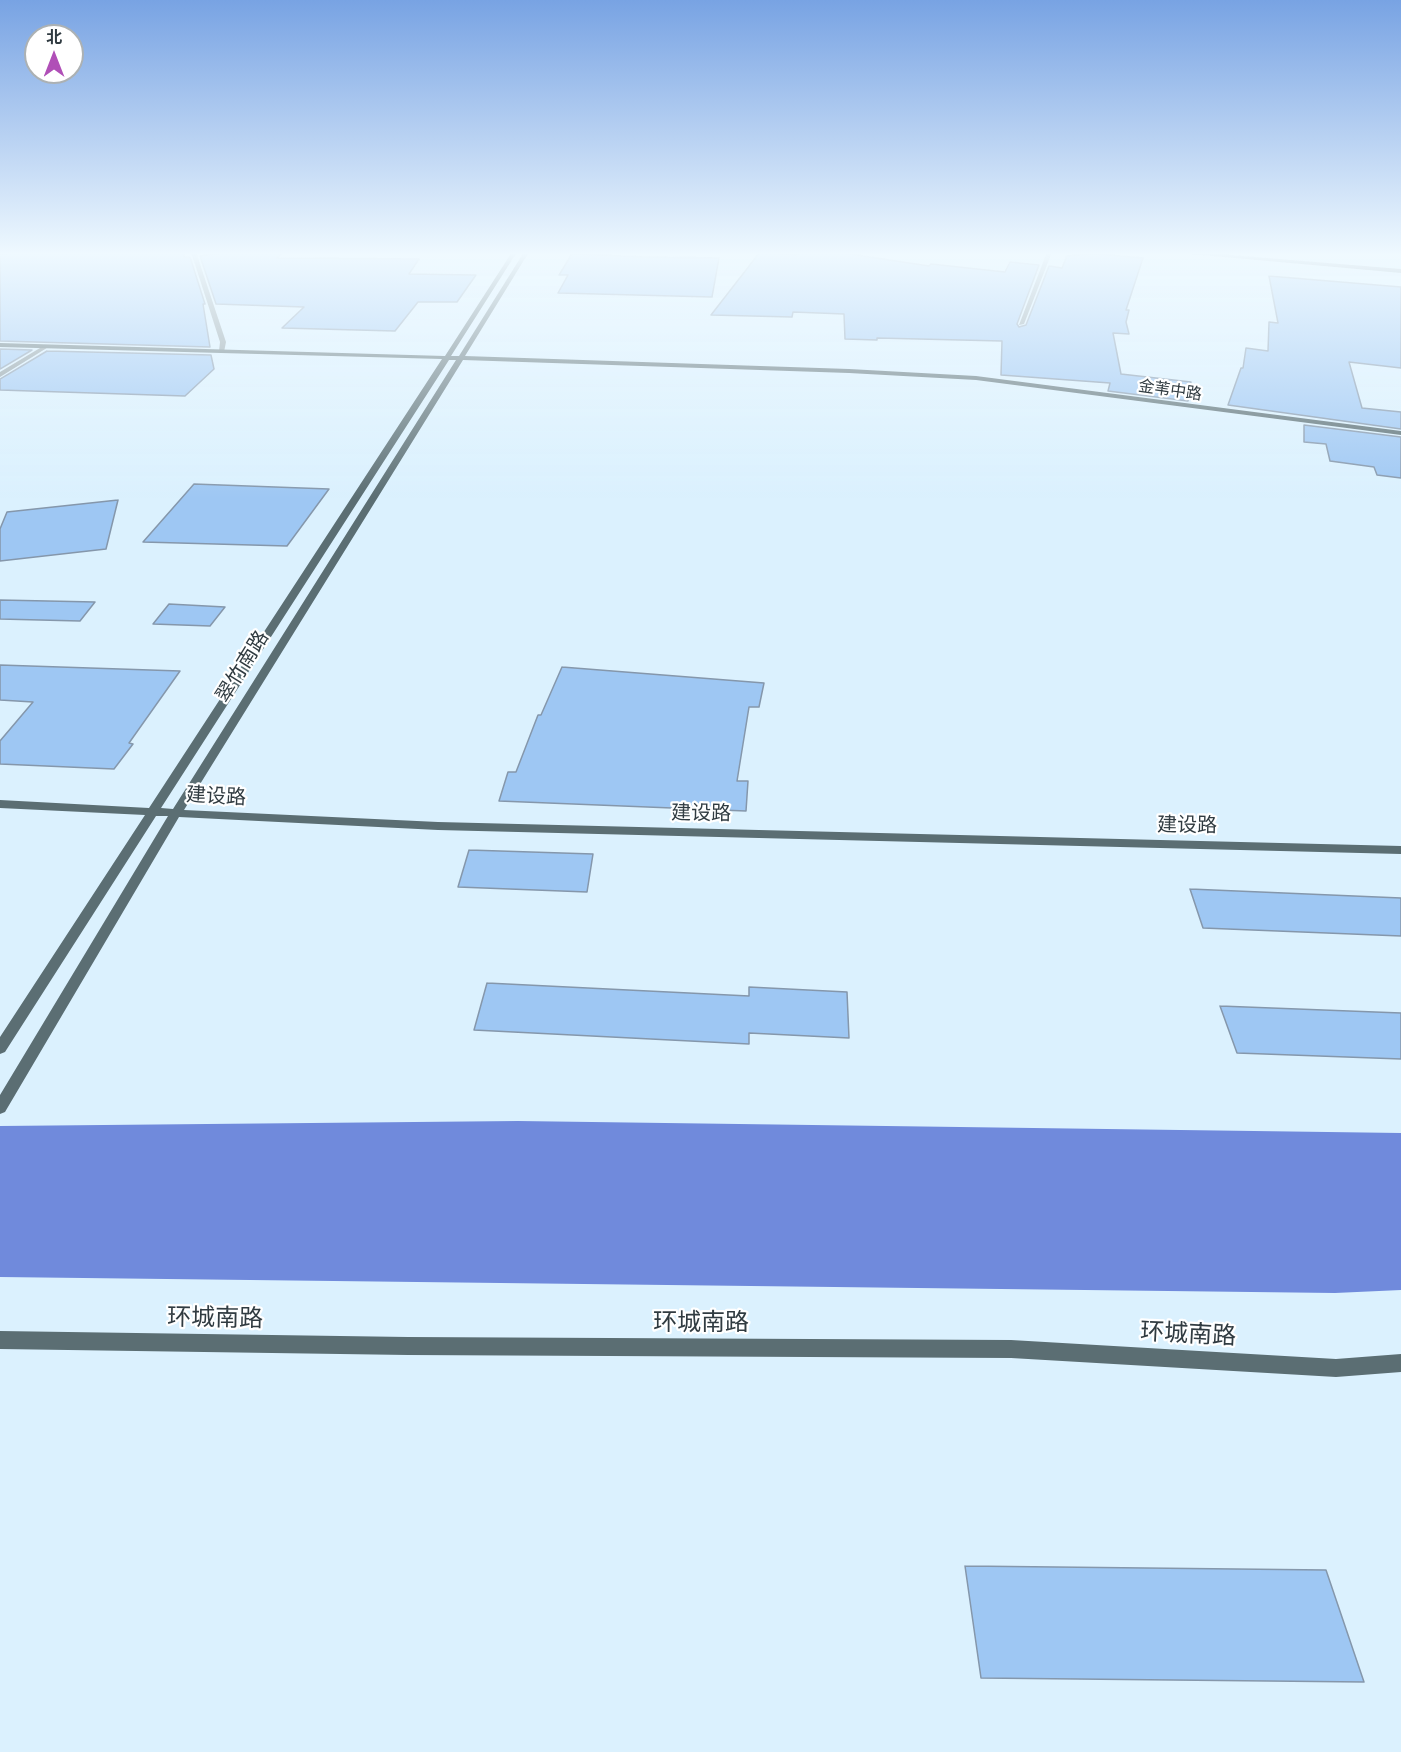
<!DOCTYPE html>
<meta charset="utf-8">
<style>
body{margin:0}
#map{position:relative;width:1401px;height:1752px;overflow:hidden;background:#dbf1fe;font-family:"Space Grotesk","Noto Sans SC",sans-serif}
canvas{display:block}
.north{position:absolute;left:24px;top:24px;width:60px;height:60px;box-sizing:border-box;background:#fff;border:2px solid #acb1b3;border-radius:50%;rotate:0deg;font-size:16px;font-weight:700;line-height:24px;text-align:center;color:#303b41}
.north::after{content:'';display:block;margin:auto;width:21px;height:27px;background:#b04fb7;clip-path:polygon(50% 0,100% 100%,50% 72%,0 100%)}
</style>
<div id="map">
<canvas width="1401" height="1752"></canvas>
<div class="north">北</div>
</div>
<script>
const ctx = document.querySelector('canvas').getContext('2d');
ctx.lineJoin = 'round';
function paint(path, color) {
  ctx.fillStyle = color;
  ctx.fill(path, 'evenodd');
}
function shape(rows) {
  const path = new Path2D();
  for (const r of rows) {
    path.moveTo(r[0], r[1]);
    for (let i = 2; i < r.length; i += 2) path.lineTo(r[i], r[i + 1]);
  }
  return path;
}
function trace(path, color, width, dash) {
  ctx.strokeStyle = color;
  ctx.lineWidth = width;
  ctx.lineCap = dash ? 'butt' : 'round';
  ctx.setLineDash(dash || []);
  ctx.stroke(path);
}
function drawText(font, color, halo, rows, align = 'center') {
  ctx.font = font + ' "Space Grotesk","Noto Sans SC",sans-serif';
  ctx.lineWidth = 4.5;
  ctx.setLineDash([]);
  ctx.textBaseline = 'middle';
  ctx.strokeStyle = halo;
  ctx.fillStyle = color;
  for (const [text, x, y, turn = 0] of rows) {
    ctx.save();
    ctx.translate(x, y);
    ctx.rotate((+turn || 0) * Math.PI / 180);
    ctx.textAlign = isNaN(turn) ? turn : align;
    if (halo) ctx.strokeText(text, 0, 0);
    ctx.fillText(text, 0, 0);
    ctx.restore();
  }
}
paint(shape([
 [518,1121,1401,1133,1401,1290,1335,1293,0,1277,0,1126]
]), '#708adc');
const building = shape([
 [56,252,183,252,184,257,190,257,205,304,203,304,210,347,0,341,0,254,56,252],
 [233,252,283,252,277,258,419,259,409,274,476,275,457,302,418,302,395,331,282,328,304,307,216,304,200,256,233,252],
 [760,252,796,255,801,252,836,252,929,266,931,264,1005,272,1010,262,1039,265,1017,324,1019,327,1026,325,1049,266,1062,268,1067,256,1095,254,1143,258,1126,310,1129,310,1126,322,1129,334,1113,333,1121,374,1191,382,1188,401,1108,391,1110,383,1001,375,1002,341,877,338,877,340,845,339,844,314,793,312,792,317,711,315,760,252],
 [572,254,643,257,719,258,712,297,558,293,568,275,559,275,572,254],
 [1269,276,1401,287,1401,368,1349,362,1362,408,1401,412,1401,429,1228,405,1241,368,1243,368,1246,348,1268,351,1269,322,1278,323,1269,276],
 [0,349,32,350,0,369,0,349],
 [47,351,211,355,214,369,185,396,0,390,0,379,47,351],
 [1304,425,1401,437,1401,478,1377,475,1374,467,1330,461,1326,444,1304,442,1304,425],
 [194,484,329,489,287,546,143,542,194,484],
 [118,500,106,549,0,561,0,529,7,512,118,500],
 [0,600,95,602,80,621,0,619,0,600],
 [169,604,225,607,210,626,153,624,169,604],
 [0,665,180,671,129,743,133,744,114,769,0,764,0,741,33,702,0,700,0,665],
 [562,667,764,683,759,707,749,707,737,781,748,781,746,811,499,801,508,772,516,772,538,715,541,715,562,667],
 [469,850,593,854,587,892,458,887,469,850],
 [1190,889,1401,898,1401,936,1203,928,1190,889],
 [487,983,749,996,749,987,847,992,849,1038,749,1033,749,1044,474,1030,487,983],
 [1220,1006,1401,1013,1401,1059,1237,1053,1220,1006],
 [965,1566,1326,1570,1364,1682,981,1678,965,1566]
]);
paint(building, '#9ec7f3');
trace(building, '#8597ab', 1.5);
paint(shape([
 [191,252,196,252,226,342,224,352,219,351,220,342,191,252],
 [1047,252,1052,252,1024,324,1019,325,1047,252],
 [45,345,50,346,0,377,0,372,45,345]
]), '#8a979b');
paint(shape([
 [512,252,517,252,451,356,459,356,524,252,529,252,465,356,849,369,976,376,1401,431,1401,435,976,380,849,373,463,360,184,810,438,822,1401,846,1401,854,438,830,179,817,5,1112,0,1114,0,1095,168,816,156,816,5,1052,0,1054,0,1037,145,815,0,808,0,800,149,808,442,359,0,347,0,343,445,356,512,252],
 [449,360,456,360,173,809,161,808,449,360],
 [1169,252,1193,252,1401,269,1401,273,1169,252],
 [0,1331,408,1337,1011,1340,1336,1359,1401,1354,1401,1372,1336,1377,1011,1358,408,1355,0,1349,0,1331]
]), '#5b6e73');
const sky = ctx.createLinearGradient(0, 0, 0, 498);
sky.addColorStop(0, '#78a3e3');
sky.addColorStop(0.51, '#eff9ff');
sky.addColorStop(1, '#eff9ff00');
ctx.fillStyle = sky;
ctx.fillRect(0, 0, 1401, 498);
drawText('16px', '#303b41', '#fff', [
 ["金苇中路",1170,391,8]
]);
drawText('20px', '#303b41', '#fff', [
 ["翠竹南路",243,667,-58],
 ["建设路",216,797,3],
 ["建设路",701,814,1],
 ["建设路",1187,826,1]
]);
drawText('24px', '#303b41', '#fff', [
 ["环城南路",215,1319,1],
 ["环城南路",701,1323],
 ["环城南路",1188,1335,3]
]);
</script>
